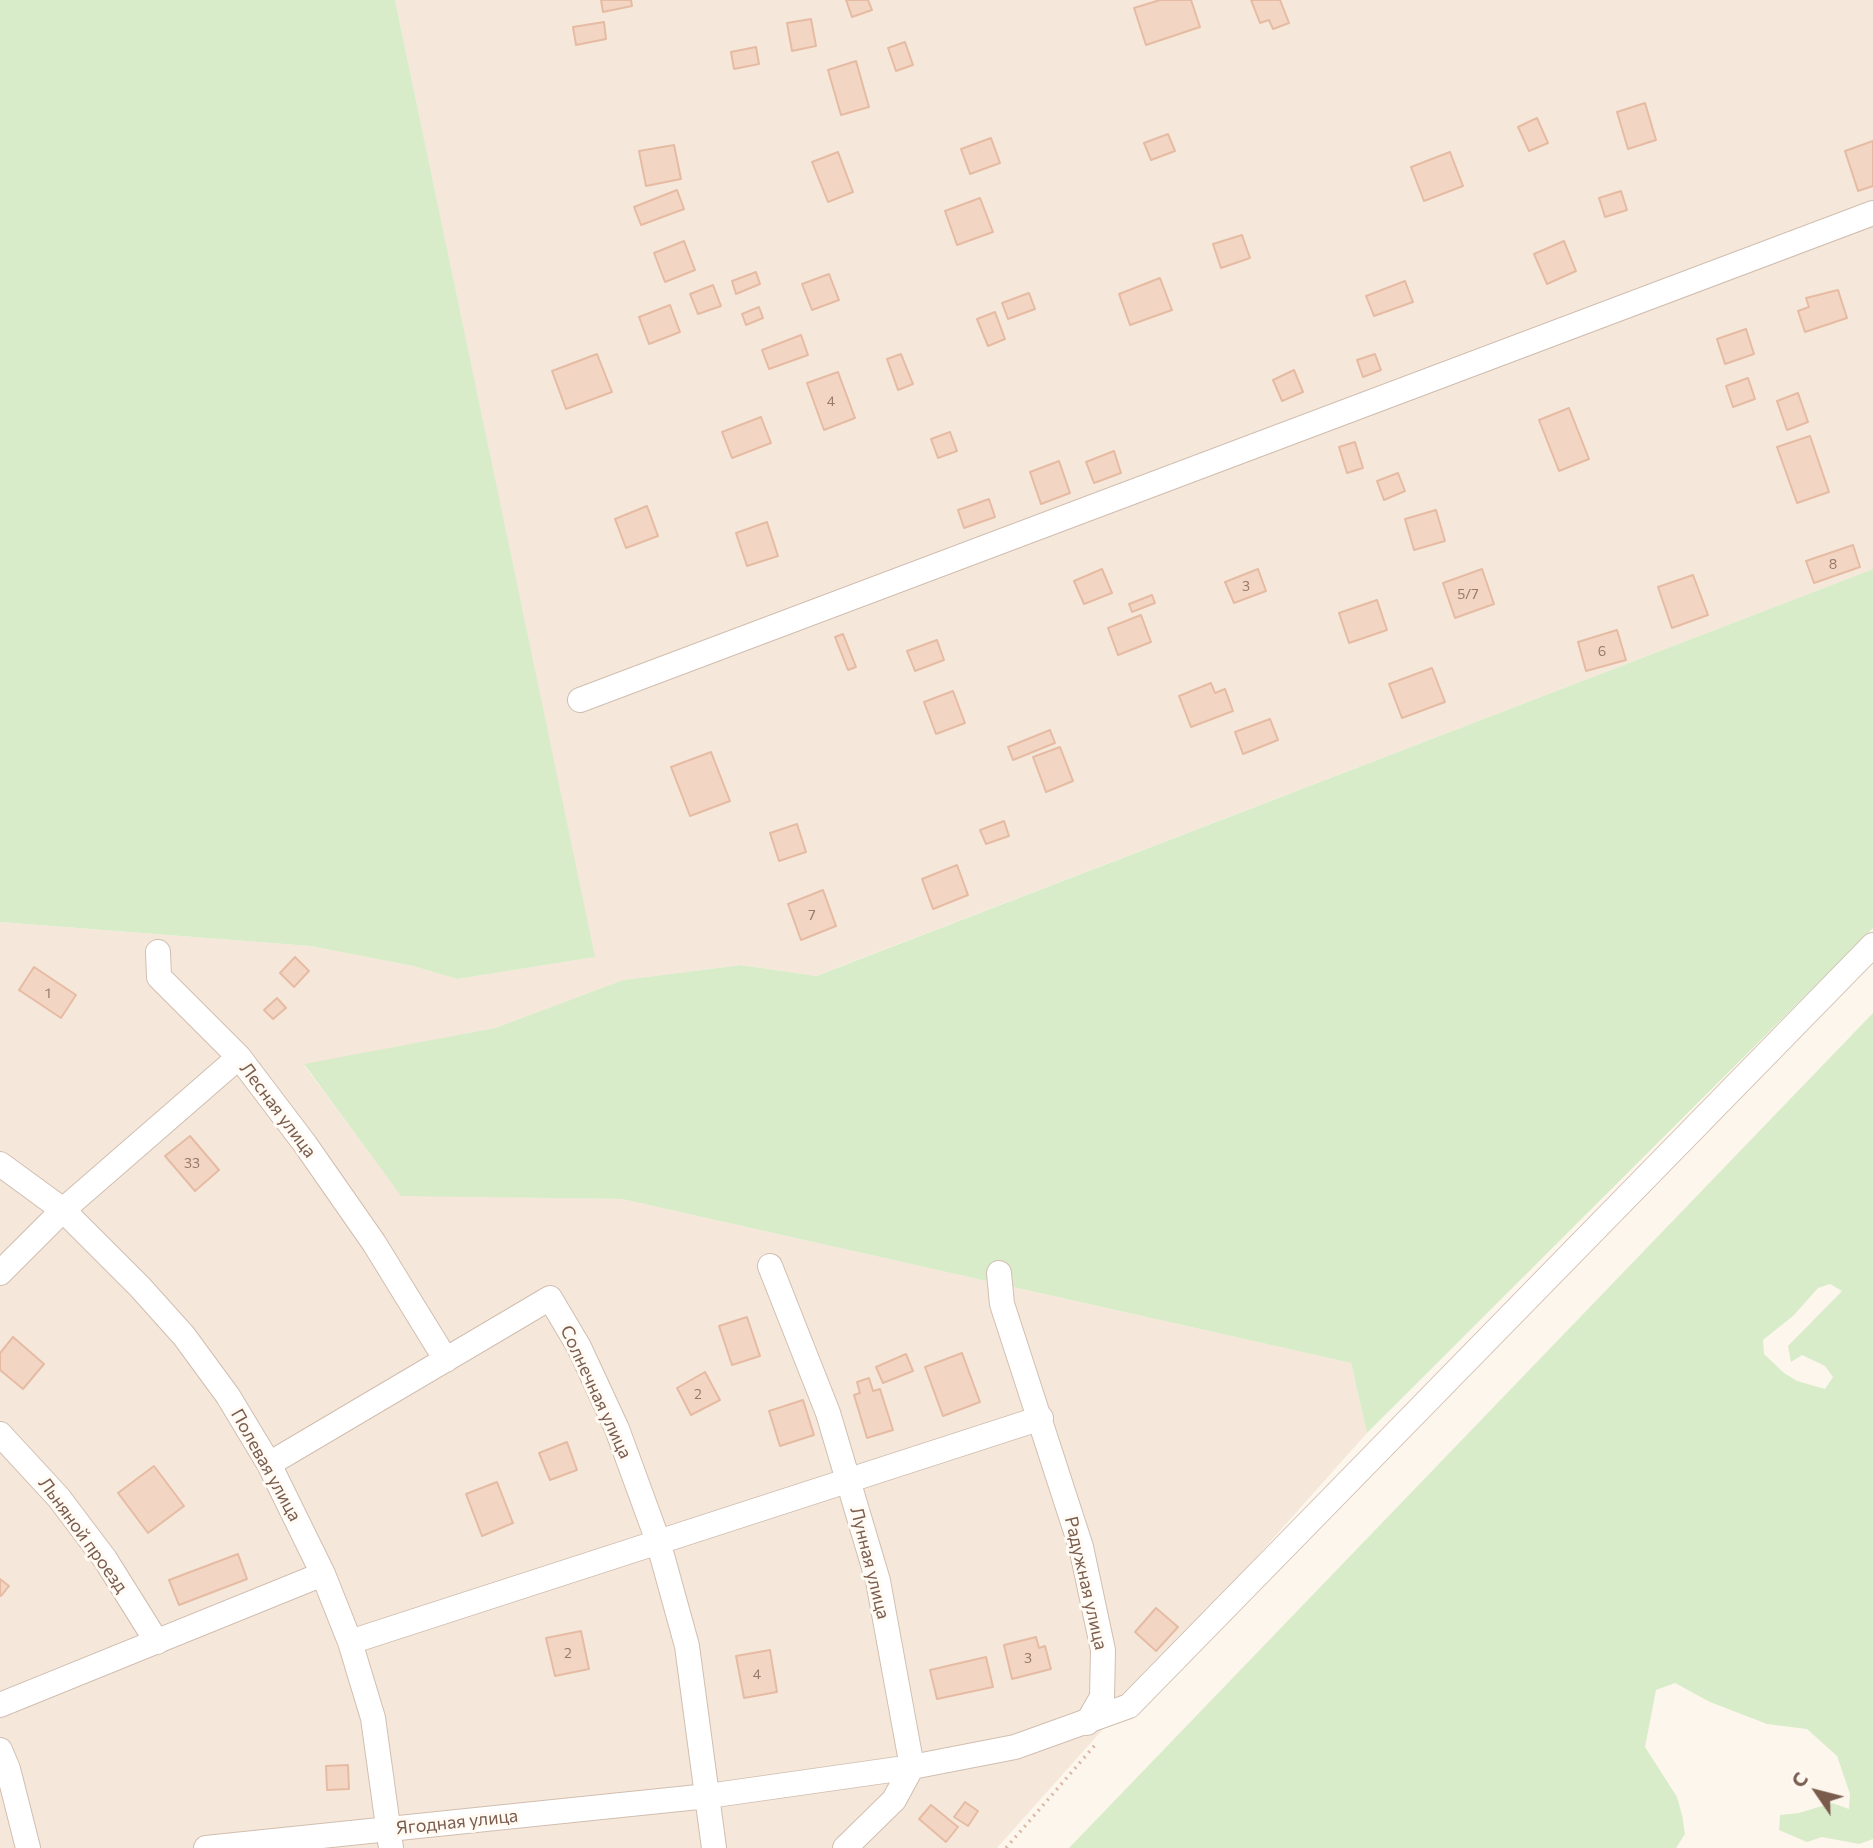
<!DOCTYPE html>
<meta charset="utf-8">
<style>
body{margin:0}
#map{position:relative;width:1873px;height:1848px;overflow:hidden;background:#fdf6ec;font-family:Commissioner,sans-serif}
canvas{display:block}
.north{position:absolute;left:1782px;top:1757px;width:70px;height:70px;-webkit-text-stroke:5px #fffaf3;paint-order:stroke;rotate:305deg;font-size:19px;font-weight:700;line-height:28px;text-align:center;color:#7a5c4d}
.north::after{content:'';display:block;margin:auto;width:24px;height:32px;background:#7a5c4d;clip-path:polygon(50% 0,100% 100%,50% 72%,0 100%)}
</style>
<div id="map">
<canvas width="1873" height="1848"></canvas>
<div class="north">С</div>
</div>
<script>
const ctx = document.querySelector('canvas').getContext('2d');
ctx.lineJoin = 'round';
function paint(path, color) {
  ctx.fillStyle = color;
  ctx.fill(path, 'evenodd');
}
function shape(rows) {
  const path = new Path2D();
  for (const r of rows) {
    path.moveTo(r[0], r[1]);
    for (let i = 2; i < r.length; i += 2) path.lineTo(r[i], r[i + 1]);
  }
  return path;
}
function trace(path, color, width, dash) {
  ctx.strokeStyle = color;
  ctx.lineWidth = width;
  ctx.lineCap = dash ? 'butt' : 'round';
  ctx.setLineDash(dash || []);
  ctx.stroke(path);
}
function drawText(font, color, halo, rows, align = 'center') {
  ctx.font = font + ' Commissioner,sans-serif';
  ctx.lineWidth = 6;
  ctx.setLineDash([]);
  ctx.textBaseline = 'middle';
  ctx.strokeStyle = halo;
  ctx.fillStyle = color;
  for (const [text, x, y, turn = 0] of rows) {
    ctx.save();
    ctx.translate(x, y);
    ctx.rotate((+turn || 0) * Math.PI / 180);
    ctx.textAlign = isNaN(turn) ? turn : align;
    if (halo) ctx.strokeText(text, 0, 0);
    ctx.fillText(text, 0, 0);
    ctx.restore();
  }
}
paint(shape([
 [395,0,1873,0,1873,569,815,976,741,965,623,980,495,1028,304,1065,401,1195,622,1199,1351,1363,1367,1433,997,1848,0,1848,0,922,310,946,413,966,457,979,594,957]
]), '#f5e8da');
paint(shape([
 [0,0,395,0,595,957,457,979,413,966,310,946,0,922],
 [1873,569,1873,928,1367,1433,1351,1363,622,1199,401,1196,304,1064,495,1028,623,980,741,965,816,976],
 [1873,1013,1873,1839,1859,1844,1822,1837,1807,1842,1779,1830,1780,1815,1799,1813,1832,1803,1849,1809,1850,1794,1837,1756,1807,1729,1767,1724,1710,1702,1675,1683,1656,1690,1645,1747,1677,1797,1682,1815,1685,1834,1676,1848,1069,1848],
 [1830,1284,1842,1291,1788,1346,1791,1362,1802,1355,1825,1366,1833,1377,1825,1389,1797,1381,1784,1373,1764,1354,1763,1340,1793,1316,1818,1288]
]), '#d8ecc9');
const building = shape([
 [601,0,631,0,632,6,603,12,601,0],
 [846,0,868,0,872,10,852,17,846,0],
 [1160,0,1191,0,1200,27,1146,45,1134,8,1160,0],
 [1251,0,1280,0,1289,23,1273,29,1269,20,1260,23,1251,0],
 [811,19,816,46,792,51,787,23,811,19],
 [604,22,606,39,576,45,573,27,604,22],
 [905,42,913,65,896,71,888,48,905,42],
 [756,47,759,64,734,69,731,52,756,47],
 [856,61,869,107,841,115,828,70,856,61],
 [1645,103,1656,140,1628,149,1617,112,1645,103],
 [1537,118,1548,143,1529,151,1518,127,1537,118],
 [1168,134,1175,151,1151,160,1144,143,1168,134],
 [991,138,1000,163,970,174,961,149,991,138],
 [1873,141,1873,186,1858,191,1845,151,1873,141],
 [674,145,681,179,646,186,639,151,674,145],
 [838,152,853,192,828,202,812,162,838,152],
 [1450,152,1463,186,1424,201,1411,167,1450,152],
 [677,190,684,209,641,225,634,207,677,190],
 [1621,191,1627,210,1605,217,1599,198,1621,191],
 [980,198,993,232,957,245,945,211,980,198],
 [1242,235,1250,258,1221,268,1213,244,1242,235],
 [684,241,695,270,665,282,654,253,684,241],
 [1564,241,1576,271,1547,284,1534,254,1564,241],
 [756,272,760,284,736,294,732,281,756,272],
 [829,274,839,300,812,310,802,284,829,274],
 [1160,278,1172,310,1130,325,1119,294,1160,278],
 [1405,281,1413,302,1374,316,1366,296,1405,281],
 [713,285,721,306,698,314,690,294,713,285],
 [1838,290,1847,318,1805,332,1798,311,1809,307,1806,298,1838,290],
 [1029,293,1035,309,1008,319,1002,303,1029,293],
 [670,305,680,332,649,344,639,317,670,305],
 [759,307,763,318,746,325,742,314,759,307],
 [995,312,1005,339,988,346,977,319,995,312],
 [1746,329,1754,354,1725,364,1717,339,1746,329],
 [801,335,808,355,769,369,762,350,801,335],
 [597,354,612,392,566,409,552,371,597,354],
 [901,354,913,384,898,390,887,359,901,354],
 [1375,354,1381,370,1363,377,1357,360,1375,354],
 [1294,370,1303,392,1282,401,1273,380,1294,370],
 [838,372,855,418,824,430,807,383,838,372],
 [1748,378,1755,399,1733,407,1726,386,1748,378],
 [1798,393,1808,422,1787,430,1777,401,1798,393],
 [1569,408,1589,459,1559,471,1539,420,1569,408],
 [761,417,771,443,732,458,722,432,761,417],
 [950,432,957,451,938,458,931,439,950,432],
 [1810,436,1829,492,1797,503,1777,447,1810,436],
 [1355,442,1363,468,1347,473,1339,447,1355,442],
 [1114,451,1121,473,1094,483,1086,462,1114,451],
 [1059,461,1070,493,1041,504,1030,472,1059,461],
 [1398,473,1405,491,1384,500,1377,481,1398,473],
 [989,499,995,517,964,528,958,510,989,499],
 [647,506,658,536,626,548,615,519,647,506],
 [1436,510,1445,541,1414,550,1405,519,1436,510],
 [767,522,778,556,747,566,736,533,767,522],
 [1853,545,1860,567,1814,583,1806,561,1853,545],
 [1102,569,1112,593,1084,604,1074,581,1102,569],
 [1258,569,1266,591,1234,603,1225,582,1258,569],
 [1482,569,1494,604,1455,618,1443,583,1482,569],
 [1693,575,1708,615,1672,628,1658,587,1693,575],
 [1152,595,1155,603,1132,612,1129,604,1152,595],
 [1377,600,1387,630,1349,643,1339,613,1377,600],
 [1141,615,1151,642,1118,655,1108,628,1141,615],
 [1617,630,1626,660,1586,671,1578,642,1617,630],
 [843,634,856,667,848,670,835,637,843,634],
 [937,640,944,660,915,671,907,651,937,640],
 [1432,668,1445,702,1402,718,1389,684,1432,668],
 [1211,683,1215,693,1225,689,1233,711,1191,727,1179,696,1211,683],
 [953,691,965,723,936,734,924,702,953,691],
 [1270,719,1278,740,1243,754,1235,732,1270,719],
 [1050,730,1055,743,1013,760,1008,747,1050,730],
 [1060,747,1073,781,1046,792,1033,757,1060,747],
 [711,752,730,801,690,816,671,767,711,752],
 [1004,821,1009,836,986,844,980,830,1004,821],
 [797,824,806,852,779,861,770,833,797,824],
 [957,865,968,895,933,909,922,879,957,865],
 [823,890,836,926,801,940,788,904,823,890],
 [295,957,309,971,294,987,280,973,295,957],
 [34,967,76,995,61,1018,19,990,34,967],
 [277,998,286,1008,273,1019,264,1010,277,998],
 [190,1136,219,1170,195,1191,165,1156,190,1136],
 [747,1317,760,1356,732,1365,719,1326,747,1317],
 [13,1337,44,1364,23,1389,0,1370,0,1353,13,1337],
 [962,1353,980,1402,943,1416,925,1367,962,1353],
 [906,1354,913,1371,883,1383,876,1367,906,1354],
 [705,1372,720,1400,691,1415,677,1388,705,1372],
 [869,1378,873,1391,880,1389,893,1430,867,1438,854,1395,860,1393,857,1382,869,1378],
 [803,1400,814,1435,780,1446,769,1411,803,1400],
 [567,1442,577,1470,550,1480,539,1453,567,1442],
 [154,1466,184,1506,148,1533,118,1493,154,1466],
 [497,1482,513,1523,482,1536,466,1494,497,1482],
 [238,1554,247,1579,179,1605,169,1580,238,1554],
 [0,1579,9,1586,1,1596,0,1595,0,1579],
 [1156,1608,1178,1627,1156,1651,1135,1632,1156,1608],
 [581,1631,589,1669,555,1676,546,1638,581,1631],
 [1036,1637,1039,1648,1045,1646,1051,1669,1012,1679,1004,1645,1036,1637],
 [770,1650,777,1692,744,1698,736,1656,770,1650],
 [986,1657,993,1687,937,1699,930,1670,986,1657],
 [348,1765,349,1789,327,1790,326,1766,348,1765],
 [965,1802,978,1811,968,1826,954,1817,965,1802],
 [931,1805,958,1827,946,1842,919,1819,931,1805]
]);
paint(building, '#f3d5c3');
trace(building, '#e6bba3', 2);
const minor = shape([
 [580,700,1873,213],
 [158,952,159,977,239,1057],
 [0,1164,63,1210,140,1287,184,1336,228,1396,269,1464,323,1574,350,1642,373,1718,391,1848],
 [770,1266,828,1413,878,1581,912,1767,894,1800,845,1848],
 [0,1273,63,1210,239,1057,305,1144,374,1243,446,1360],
 [999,1273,1002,1304,1081,1547,1103,1650,1102,1697,1087,1723],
 [0,1434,59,1498,105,1559,157,1642],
 [269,1464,550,1298,579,1347,617,1429,658,1541,687,1646,714,1848],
 [350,1642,1041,1418],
 [0,1705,323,1574],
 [0,1750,8,1769,28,1848],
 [206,1848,708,1796,912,1767,1015,1747,1129,1706,1873,945]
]);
trace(minor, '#d1beb0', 26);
trace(shape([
 [1006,1848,1096,1744]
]), '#d9b8a5', 3.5, [2, 5]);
trace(minor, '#fff', 24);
drawText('14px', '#987a6a', null, [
 ["4",831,401],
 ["8",1833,564],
 ["3",1246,586],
 ["5/7",1468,594],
 ["6",1602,651],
 ["7",812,915],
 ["1",48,993],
 ["33",192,1163],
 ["2",698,1394],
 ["2",568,1653],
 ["3",1028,1658],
 ["4",757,1674]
]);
drawText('18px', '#7a5c4d', '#fffaf3', [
 ["Лесная улица",278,1110,53],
 ["Солнечная улица",596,1392,65],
 ["Полевая улица",266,1465,61],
 ["Льняной проезд",83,1535,54],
 ["Лунная улица",870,1563,76],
 ["Радужная улица",1086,1583,77],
 ["Ягодная улица",457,1822,-6]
]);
</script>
